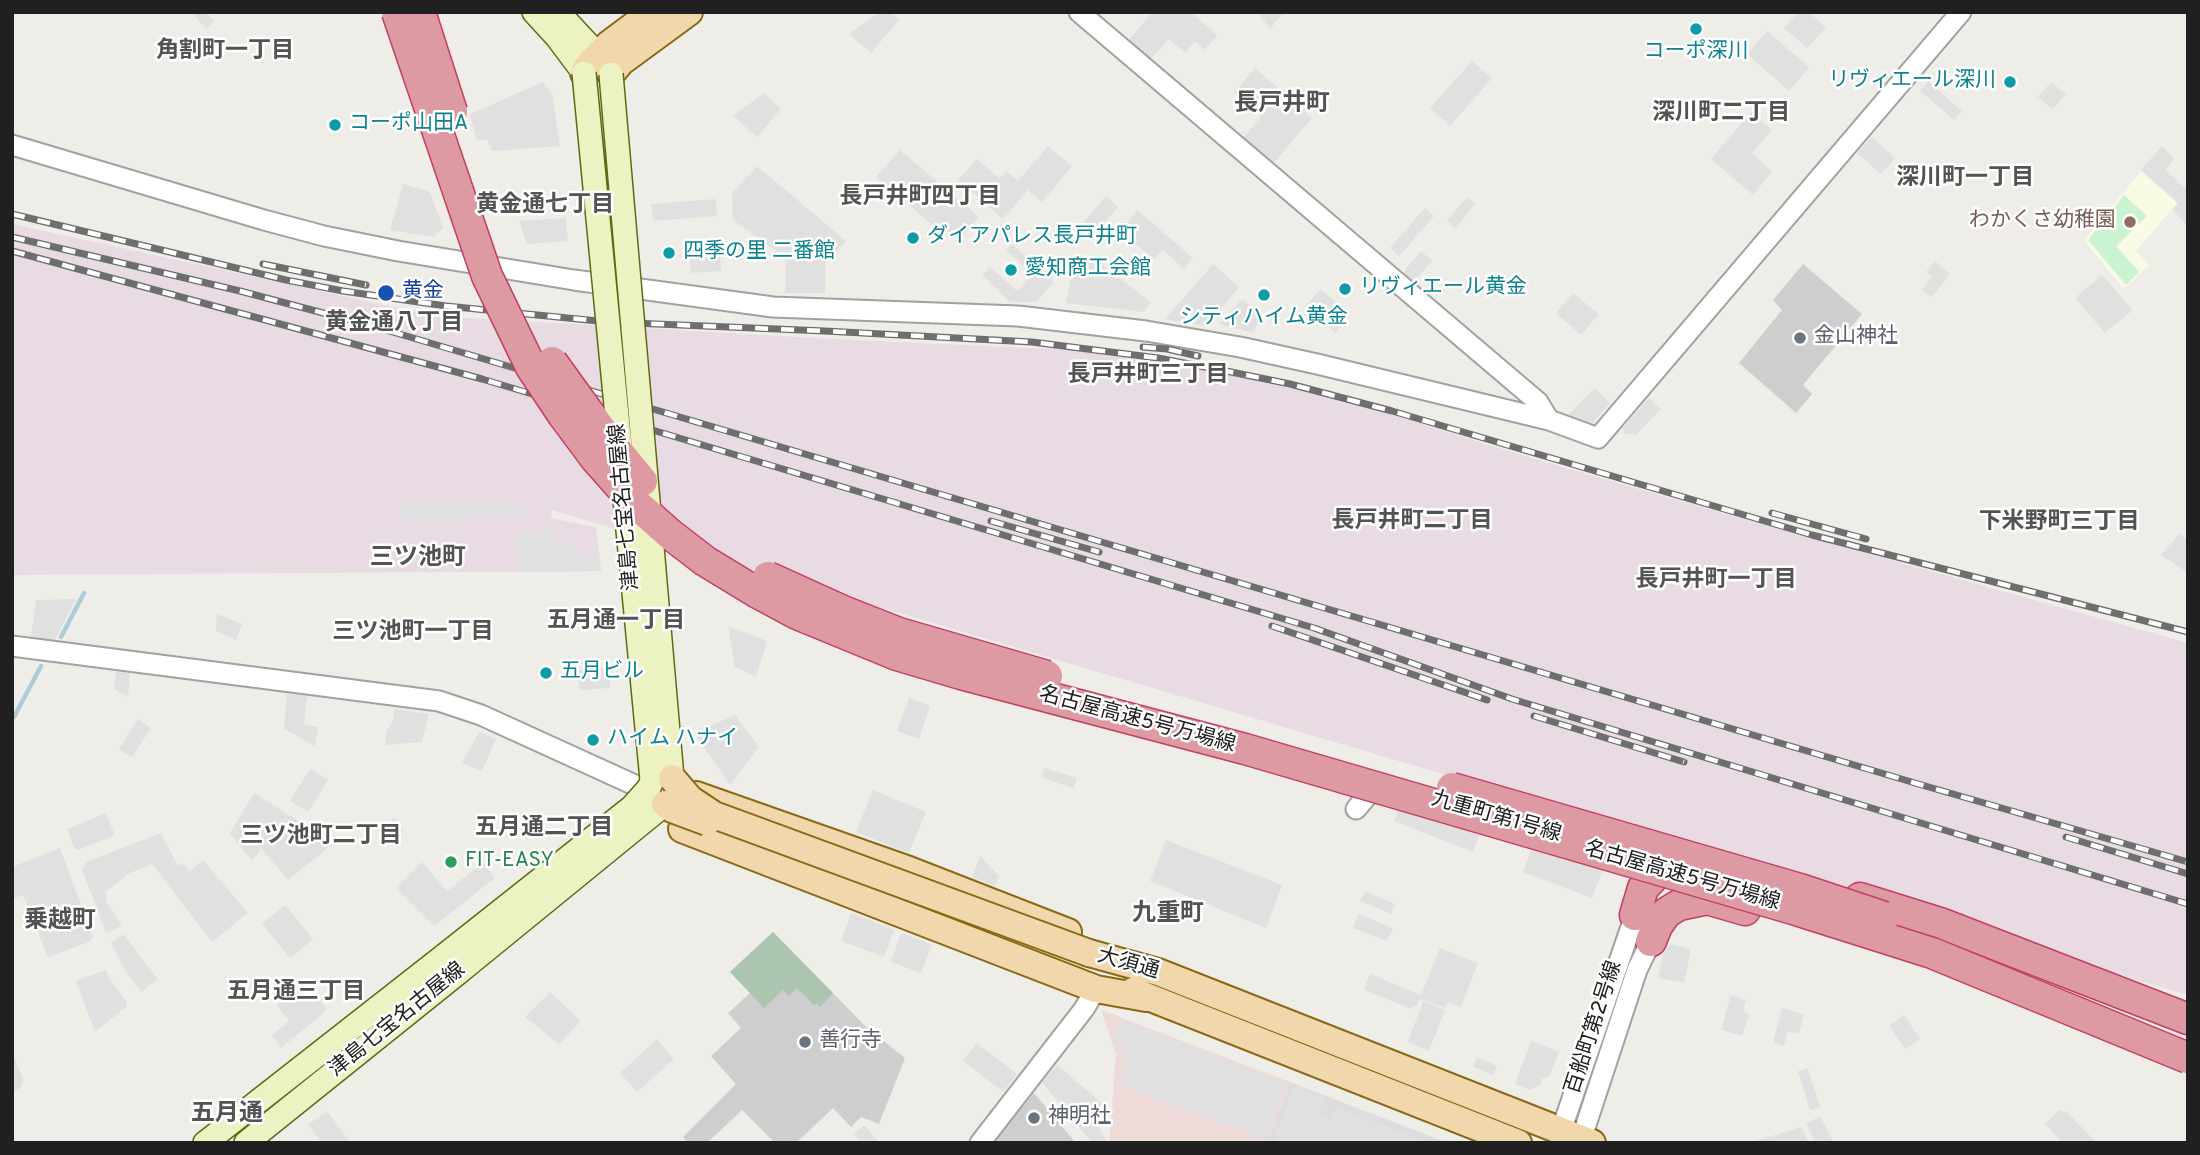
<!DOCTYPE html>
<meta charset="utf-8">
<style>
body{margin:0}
#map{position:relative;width:2200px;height:1155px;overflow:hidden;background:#efede8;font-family:Overpass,sans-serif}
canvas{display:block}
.frame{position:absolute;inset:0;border:14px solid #202020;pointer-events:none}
</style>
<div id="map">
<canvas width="2200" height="1155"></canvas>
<div class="frame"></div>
</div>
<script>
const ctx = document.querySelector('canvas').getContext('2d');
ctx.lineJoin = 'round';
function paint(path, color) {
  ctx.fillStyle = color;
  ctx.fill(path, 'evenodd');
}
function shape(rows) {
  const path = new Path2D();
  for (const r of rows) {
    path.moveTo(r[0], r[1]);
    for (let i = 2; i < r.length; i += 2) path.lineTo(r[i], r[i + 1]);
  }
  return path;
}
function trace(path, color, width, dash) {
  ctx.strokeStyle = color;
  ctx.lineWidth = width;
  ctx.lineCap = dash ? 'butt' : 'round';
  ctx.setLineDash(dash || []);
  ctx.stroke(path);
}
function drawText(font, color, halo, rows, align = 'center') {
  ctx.font = font + ' Overpass,"Noto Sans JP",sans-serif';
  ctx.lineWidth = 5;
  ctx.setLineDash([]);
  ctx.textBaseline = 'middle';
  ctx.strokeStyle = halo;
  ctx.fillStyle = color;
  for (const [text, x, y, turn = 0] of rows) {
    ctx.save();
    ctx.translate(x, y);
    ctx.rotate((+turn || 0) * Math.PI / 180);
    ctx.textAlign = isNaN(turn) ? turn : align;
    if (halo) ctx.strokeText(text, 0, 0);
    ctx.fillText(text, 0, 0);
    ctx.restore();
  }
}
paint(shape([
 [1290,1082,1448,1143,1267,1143]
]), '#dedddd');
paint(shape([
 [1101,1010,1290,1082,1267,1143,1109,1143,1116,1055]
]), '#eedbd9');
paint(shape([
 [12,224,435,316,833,339,1073,350,1206,370,1336,398,1525,456,1715,511,2188,643,2188,995,552,510,551,518,596,527,601,571,12,575]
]), '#e8dbe4');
paint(shape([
 [2141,171,2177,203,2136,251,2149,265,2124,289,2084,240]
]), '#fafbe5');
paint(shape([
 [1803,264,1862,314,1803,385,1812,394,1796,413,1739,363,1782,310,1773,300],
 [773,932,867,1028,905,1058,879,1124,861,1117,851,1127,833,1108,796,1143,775,1143,742,1110,707,1143,688,1143,683,1137,736,1084,711,1056,741,1028,728,1013,750,993,730,972],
 [1034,1093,1076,1143,993,1143]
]), '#cecece');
paint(shape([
 [773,932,833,993,820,1007,817,1003,814,1005,797,988,789,996,783,990,764,1008,730,972]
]), '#acc5b1');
paint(shape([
 [2124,195,2147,216,2116,246,2139,272,2126,285,2088,240]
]), '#cbf3d1');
paint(shape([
 [191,12,206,12,214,21,206,29],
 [880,12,891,12,899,20,871,53,849,34],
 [1152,12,1191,12,1217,35,1205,50,1195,41,1185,53,1169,39,1151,59,1129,40],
 [1257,12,1284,12,1270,29],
 [1798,12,1809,12,1826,28,1807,48,1784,28],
 [1767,31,1809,67,1789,91,1747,54],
 [1472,61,1492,78,1450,126,1430,108],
 [1255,68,1312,118,1273,164,1243,138,1261,117,1234,93],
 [1928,81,1962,111,1954,120,1920,91],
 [543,82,552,93,560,146,492,151,487,139,477,141,470,114],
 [2051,82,2066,94,2053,109,2038,97],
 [764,93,781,109,757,137,733,116],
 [1751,112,1772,130,1752,153,1772,172,1753,195,1711,159],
 [1872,137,1895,158,1881,174,1857,153],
 [1048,146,1072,166,1042,202,1028,190,1003,219,958,180,977,159,999,178,1006,171,1018,181],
 [2162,146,2174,159,2166,170,2188,191,2188,227,2173,210,2178,203,2141,170],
 [900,150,979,217,959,241,946,230,943,234,876,177],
 [757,166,846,241,825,264,825,293,785,293,786,258,733,220,732,193],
 [403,184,430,192,443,228,434,237,390,230],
 [1106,196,1118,207,1089,241,1076,231],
 [1467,197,1475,204,1455,228,1447,221],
 [716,199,717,216,653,221,651,204],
 [1425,208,1434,216,1399,256,1390,248],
 [1137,210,1193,258,1184,269,1163,250,1154,259,1120,231],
 [566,218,568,241,527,244,519,221],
 [719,242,721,271,691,273,689,244],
 [1012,244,1051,279,1053,283,1036,302,1010,302,982,275,990,267,1017,291,1033,275,1006,250],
 [1421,251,1432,261,1413,283,1404,275,1405,270],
 [1092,257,1151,302,1144,312,1066,303,1070,281],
 [1935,261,1950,274,1932,297,1922,290,1932,277,1926,272],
 [1213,264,1239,287,1209,323,1205,326,1165,319],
 [2102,275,2133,310,2105,333,2075,298],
 [1321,289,1350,316,1335,333,1305,306],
 [1573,293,1599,314,1581,335,1556,313],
 [1242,299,1261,316,1253,333,1219,324],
 [1595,388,1610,403,1588,428,1581,426,1568,415],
 [1649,398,1661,409,1636,435,1624,433,1623,428],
 [484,501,522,505,523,517,403,520,401,502],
 [556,530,556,542,573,543,574,555,599,553,601,571,516,572,516,534],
 [2179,534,2188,540,2188,573,2161,555],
 [76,599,55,640,31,637,36,600],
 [217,614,242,624,236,640,216,631],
 [728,626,767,641,756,677,735,667],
 [609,667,610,688,580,690,578,670],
 [116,672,130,673,128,697,114,689],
 [287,694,307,696,304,724,318,727,315,746,284,729],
 [909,698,930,706,919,739,897,731],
 [394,709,429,714,422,742,385,745,386,732,393,721],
 [735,715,759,747,730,785,694,733],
 [138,719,151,728,132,757,119,749],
 [479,732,496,739,482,771,462,763],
 [1044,768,1077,778,1074,788,1042,778],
 [310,769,328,780,308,812,290,801],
 [873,790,926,812,909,853,856,832],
 [254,793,332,842,330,846,288,880,261,848,252,861,230,833],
 [1405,793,1486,818,1473,852,1394,821],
 [106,813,114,833,113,836,78,850,74,848,67,829],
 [394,818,404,830,389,842,379,830],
 [161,833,178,866,183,863,190,871,203,860,248,913,212,942,152,864,130,873,106,891,106,901,122,926,106,933,82,869,86,862],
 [1538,833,1608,855,1592,898,1523,872],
 [1166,840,1282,885,1266,928,1150,881],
 [60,848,93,937,89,942,48,957,23,895,12,899,12,878,15,876,12,867],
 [980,856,999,876,995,886,972,877],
 [422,862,447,891,483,863,495,878,434,926,396,888],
 [1365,891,1395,904,1391,914,1360,901],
 [285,905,313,939,290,958,262,924],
 [851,913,894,930,884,957,841,941],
 [1358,914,1393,928,1387,941,1353,928],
 [901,933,932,945,921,973,891,962],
 [123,934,158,979,141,992,126,972,111,943],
 [1671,944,1691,949,1684,983,1658,978,1664,951],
 [1440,948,1478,963,1461,1007,1448,1002,1445,1008,1420,999,1416,1007,1413,1006,1412,1009,1364,990,1370,974,1421,995],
 [106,970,111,981,127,1002,126,1007,95,1032,76,981],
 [305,982,327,1010,281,1048,272,1035,289,1021,277,1005],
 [550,992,581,1021,559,1044,525,1017],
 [1731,995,1746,1000,1743,1012,1749,1014,1742,1036,1721,1030],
 [1423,1001,1445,1010,1429,1051,1408,1042],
 [1782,1008,1804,1014,1799,1034,1788,1031,1784,1046,1773,1043],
 [1904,1015,1920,1039,1905,1049,1889,1026],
 [1120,1020,1287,1083,1266,1140,1120,1085,1128,1062,1120,1059,1125,1047,1112,1042],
 [657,1039,674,1059,637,1092,620,1073],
 [1531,1041,1559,1052,1550,1076,1541,1079,1542,1084,1530,1090,1515,1084],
 [977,1043,1017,1074,1003,1092,963,1061],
 [12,1052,23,1079,21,1087,12,1093],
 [1477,1057,1497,1066,1493,1075,1473,1067],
 [1057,1065,1103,1104,1100,1132,1106,1139,1103,1143,1092,1143,1042,1082],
 [1808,1068,1820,1107,1810,1110,1798,1071],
 [1294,1087,1325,1098,1319,1114,1332,1119,1336,1108,1429,1143,1273,1143],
 [2059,1110,2067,1112,2097,1143,2060,1143,2061,1141,2045,1124],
 [327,1111,351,1143,322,1143,308,1125],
 [1820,1116,1834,1143,1816,1143,1806,1124],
 [864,1125,879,1142,879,1143,862,1143,854,1134],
 [1801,1127,1809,1143,1749,1143]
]), '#e0e0e0');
trace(shape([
 [61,637,84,593],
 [14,717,41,666]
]), '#aecbd7', 4.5);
const tertiary = shape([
 [1079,12,1538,402,1549,420],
 [12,145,264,220,324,236,398,251,574,280,773,307,1018,316,1146,331,1240,347,1317,364,1549,420,1598,438,1961,12],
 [12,646,439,701,481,715,639,787],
 [1356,809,1368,795,1384,785],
 [1563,1142,1561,1131,1635,915],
 [980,1143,1084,1009,1096,989],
 [1580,1143,1637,970,1651,941]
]);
const secondary = shape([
 [534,12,557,37,584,73],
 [558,12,597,54,608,71],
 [205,1143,445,955],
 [246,1143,459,972]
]);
const primary = shape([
 [584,73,590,63,609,44,652,12],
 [611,74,621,62,689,12],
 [696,795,909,870,1068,932],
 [682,829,1096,989,1146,998],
 [1089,953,1158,972,1592,1143],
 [1133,991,1518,1143]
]);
const motorway = shape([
 [1860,898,1940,923,2188,1019],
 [1635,915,1643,888,1666,864,1679,861],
 [1651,941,1657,926,1666,913,1679,905,1707,899,1745,910]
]);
trace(tertiary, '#a1a1a1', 23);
trace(secondary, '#5c6b13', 26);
trace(primary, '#896913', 30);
trace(motorway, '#c53d63', 33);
trace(tertiary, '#fff', 19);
trace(secondary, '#edf2c3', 23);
trace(primary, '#f1d7ac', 26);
trace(motorway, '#dd9aa2', 30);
const rail = shape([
 [12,214,286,280,343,291,446,306,608,322,825,331,1032,342,1158,358,1231,372,1290,384,1392,411,1812,535,2188,632],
 [12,237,240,291,376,327,1915,783,2188,862],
 [12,251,482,379,1314,628,1512,699,2188,904],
 [263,264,366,285],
 [1143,347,1167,349,1198,356],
 [1772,513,1866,539],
 [991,521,1099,552],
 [1272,626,1487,700],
 [1534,716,1684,762],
 [2066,837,2188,874]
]);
trace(rail, '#6e6e6e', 7);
trace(rail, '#fff', 4.5, [13]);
const secondaryBridge = shape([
 [611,74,672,778],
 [445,955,632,807,649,788,652,780,584,73],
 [459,972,665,804]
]);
const primaryBridge = shape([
 [672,778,690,799,714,815,1089,953],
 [665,804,672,809,707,822]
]);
const motorwayBridge = shape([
 [397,12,487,276,531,367,563,415,595,458,635,503,670,534,705,561,756,592,797,614,897,655,961,674,1245,749,1793,909,1932,953,2188,1058],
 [420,12,452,112],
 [552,362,609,441,642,481],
 [768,577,843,611,899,633,1047,676],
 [1452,788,1800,889,1884,917]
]);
trace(secondaryBridge, '#5c6b13', 26, []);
trace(primaryBridge, '#896913', 30, []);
trace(motorwayBridge, '#c53d63', 33, []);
trace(secondaryBridge, '#edf2c3', 23);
trace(primaryBridge, '#f1d7ac', 26);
trace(motorwayBridge, '#dd9aa2', 30);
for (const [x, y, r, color] of [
 [1696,29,7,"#0f9aa8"],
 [2010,82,7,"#0f9aa8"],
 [335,125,7,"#0f9aa8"],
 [2130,222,7,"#8d6e63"],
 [913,238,7,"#0f9aa8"],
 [669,253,7,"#0f9aa8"],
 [1011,270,7,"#0f9aa8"],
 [1345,289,7,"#0f9aa8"],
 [386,293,9,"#1a4fb4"],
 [1264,295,7,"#0f9aa8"],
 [1800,338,7,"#6b7280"],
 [546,673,7,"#0f9aa8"],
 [593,740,7,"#0f9aa8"],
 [451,862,7,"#2e9e5b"],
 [805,1042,7,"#6b7280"],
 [1034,1118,7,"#6b7280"]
]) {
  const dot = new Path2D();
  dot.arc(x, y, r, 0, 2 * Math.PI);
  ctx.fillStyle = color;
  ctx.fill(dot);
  trace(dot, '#fff', 2.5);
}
drawText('21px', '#0d838f', '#fff', [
 ["コーポ深川",1696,53,"center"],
 ["リヴィエール深川",1996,82,"right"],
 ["コーポ山田A",349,125],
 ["ダイアパレス長戸井町",927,238],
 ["四季の里 二番館",683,253],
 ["愛知商工会館",1025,270],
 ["リヴィエール黄金",1359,289],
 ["シティハイム黄金",1264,319,"center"],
 ["五月ビル",560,673],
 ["ハイム ハナイ",607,740]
], 'left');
drawText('21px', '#785e54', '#fff', [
 ["わかくさ幼稚園",2116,222]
], 'right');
drawText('21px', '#164399', '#fff', [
 ["黄金",402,293]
], 'left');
drawText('21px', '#5b616d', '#fff', [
 ["金山神社",1814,338],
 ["善行寺",819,1042],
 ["神明社",1048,1118]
], 'left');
drawText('21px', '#202020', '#fff', [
 ["津島七宝名古屋線",626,507,-95],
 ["名古屋高速5号万場線",1137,721,15],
 ["九重町第1号線",1496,818,16],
 ["名古屋高速5号万場線",1682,877,16],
 ["大須通",1128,965,16],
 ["津島七宝名古屋線",398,1021,-39],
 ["百船町第2号線",1595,1028,-72]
]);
drawText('21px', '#27864d', '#fff', [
 ["FIT-EASY",465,862]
], 'left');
drawText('bold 23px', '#535353', '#fff', [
 ["角割町一丁目",225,52],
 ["深川町二丁目",1721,114],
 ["深川町一丁目",1965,179],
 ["長戸井町四丁目",920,198],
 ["黄金通七丁目",545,206],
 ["黄金通八丁目",394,324],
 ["長戸井町三丁目",1148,376],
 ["長戸井町二丁目",1412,522],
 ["下米野町三丁目",2059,523],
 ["長戸井町一丁目",1716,581],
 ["五月通一丁目",616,622],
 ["三ツ池町一丁目",413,633],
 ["五月通二丁目",544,829],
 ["三ツ池町二丁目",321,837],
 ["五月通三丁目",296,993]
]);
drawText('bold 24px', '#535353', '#fff', [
 ["長戸井町",1282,105],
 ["三ツ池町",418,559],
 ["九重町",1168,915],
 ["乗越町",60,922],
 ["五月通",227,1115]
]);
</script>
